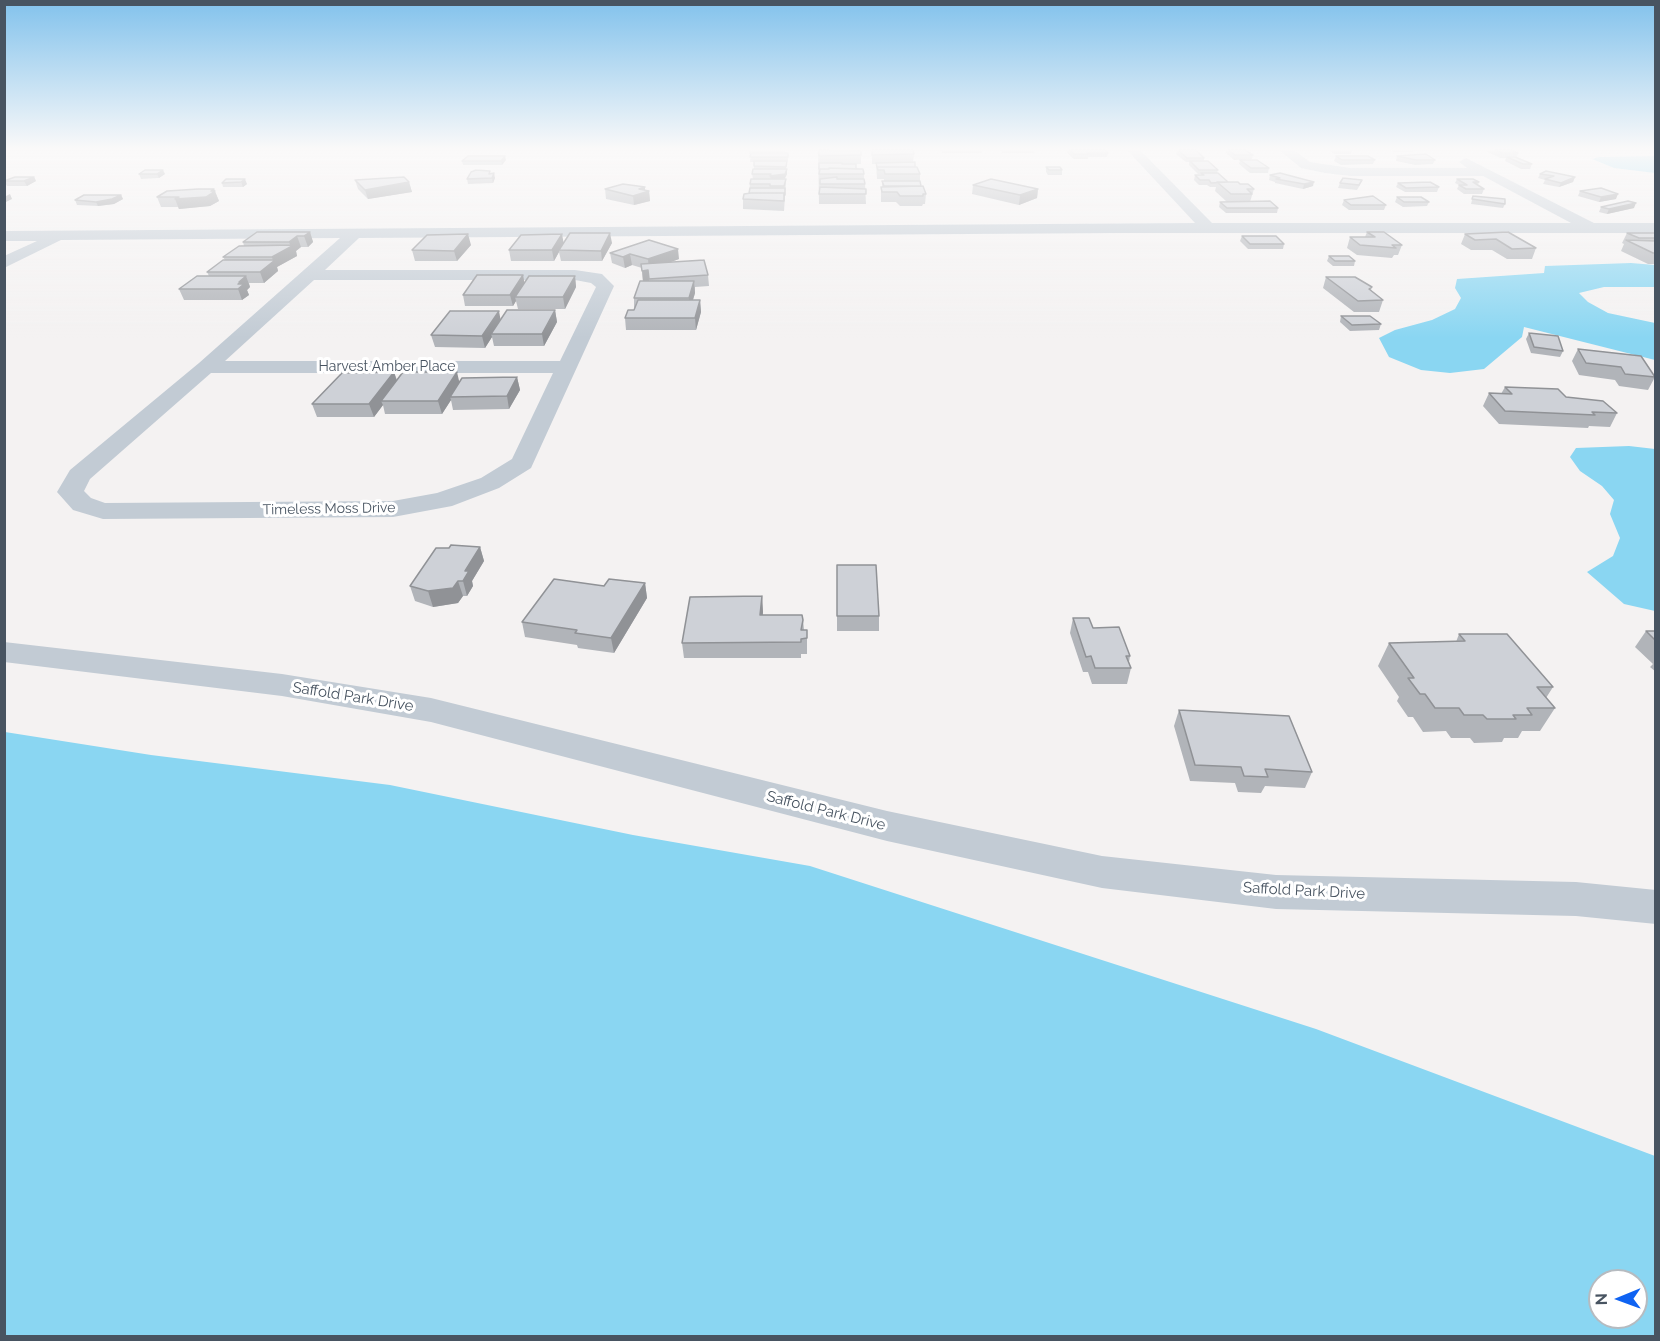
<!DOCTYPE html>
<style>
body{margin:0}
#map{position:relative;width:1660px;height:1341px;overflow:hidden;background:#f4f2f2;font-family:Raleway,sans-serif}
canvas{display:block}
.frame{position:absolute;inset:0;border:6px solid #485461;pointer-events:none}
.north{position:absolute;left:1588px;top:1269px;width:60px;height:60px;box-sizing:border-box;background:#fff;border:2px solid #b6bbc0;border-radius:50%;rotate:269deg;font-size:16px;font-weight:700;line-height:24px;text-align:center;color:#485461}
.north::after{content:'';display:block;margin:auto;width:21px;height:27px;background:#0f63f2;clip-path:polygon(50% 0,100% 100%,50% 72%,0 100%)}
</style>
<div id="map">
<canvas width="1660" height="1341"></canvas>
<div class="frame"></div>
<div class="north">N</div>
</div>
<script>
const ctx = document.querySelector('canvas').getContext('2d');
ctx.lineJoin = 'round';
function paint(path, color) {
  ctx.fillStyle = color;
  ctx.fill(path, 'evenodd');
}
function shape(rows) {
  const path = new Path2D();
  for (const r of rows) {
    path.moveTo(r[0], r[1]);
    for (let i = 2; i < r.length; i += 2) path.lineTo(r[i], r[i + 1]);
  }
  return path;
}
function trace(path, color, width, dash) {
  ctx.strokeStyle = color;
  ctx.lineWidth = width;
  ctx.lineCap = dash ? 'butt' : 'round';
  ctx.setLineDash(dash || []);
  ctx.stroke(path);
}
function drawText(font, color, halo, rows, align = 'center') {
  ctx.font = font + ' Raleway,sans-serif';
  ctx.lineWidth = 6;
  ctx.setLineDash([]);
  ctx.textBaseline = 'middle';
  ctx.strokeStyle = halo;
  ctx.fillStyle = color;
  for (const [text, x, y, turn = 0] of rows) {
    ctx.save();
    ctx.translate(x, y);
    ctx.rotate((+turn || 0) * Math.PI / 180);
    ctx.textAlign = isNaN(turn) ? turn : align;
    if (halo) ctx.strokeText(text, 0, 0);
    ctx.fillText(text, 0, 0);
    ctx.restore();
  }
}
paint(shape([
 [1655,156,1655,173,1614,168,1592,159,1599,157],
 [1631,263,1655,265,1655,287,1604,287,1579,293,1588,302,1608,313,1655,323,1655,360,1524,327,1522,337,1484,369,1450,373,1421,370,1389,357,1379,338,1395,330,1432,320,1455,309,1461,298,1455,288,1457,279,1544,273,1545,266],
 [1629,446,1655,449,1655,611,1624,604,1587,572,1613,556,1620,538,1610,514,1614,500,1602,486,1580,471,1570,457,1576,448],
 [5,732,151,755,390,785,633,835,810,866,1316,1029,1655,1156,1655,1336,5,1336],
 [1600,1281,1636,1281,1636,1317,1600,1317]
]), '#8ad6f2');
paint(shape([
 [1127,150,1140,150,1212,223,1571,223,1483,176,1351,176,1325,173,1301,168,1279,150,1294,150,1310,162,1351,168,1467,168,1459,162,1466,158,1594,223,1656,223,1656,233,1120,233,359,238,325,270,575,270,602,274,614,286,531,468,499,488,452,506,393,517,103,519,73,510,57,492,70,470,199,363,340,238,61,240,4,268,4,256,37,241,4,241,4,231,1195,223,1127,150],
 [314,280,575,280,591,283,596,287,560,361,225,361,314,280],
 [211,373,553,373,512,459,481,478,437,493,393,501,105,503,91,498,84,491,90,479,211,373],
 [4,642,282,674,431,698,887,811,1102,856,1276,875,1576,882,1656,890,1656,924,1576,916,1276,909,1102,888,887,841,431,722,282,696,4,662,4,642]
]), '#c2cbd4');
paint(shape([
 [749,150,785,150,785,153,788,153,788,161,787,161,786,169,787,174,785,178,786,183,784,211,743,209,743,199,749,193,750,184,753,179,752,174,754,169,754,162,750,162,751,154,749,154],
 [818,150,850,150,861,155,861,164,842,164,856,169,864,174,864,179,865,184,866,204,819,204],
 [872,150,914,154,913,162,920,174,920,181,921,186,926,194,925,204,923,204,922,206,900,206,896,202,881,202,881,187,882,187,882,181,884,181,884,179,877,179,876,164,872,164],
 [941,150,982,150,982,153,942,153],
 [1001,150,1035,150,1034,153,1002,153],
 [1061,150,1105,150,1108,153,1107,157,1088,157,1088,159,1074,159,1067,153,1067,151],
 [1172,150,1196,150,1204,158,1204,161,1218,170,1217,173,1228,182,1240,184,1254,189,1250,202,1278,208,1277,213,1226,213,1219,207,1220,202,1227,202,1215,191,1216,187,1210,187,1207,185,1199,185,1194,180,1195,175,1201,175,1201,174,1198,174,1189,165,1189,162,1186,162,1176,154,1177,151],
 [1221,150,1245,150,1253,155,1252,159,1234,160,1226,153,1226,150],
 [1329,150,1352,150,1351,154,1334,154],
 [1391,150,1414,150,1413,152,1394,152],
 [1486,150,1511,150,1518,153,1517,157,1532,164,1530,169,1521,169,1505,161,1506,158,1500,158,1486,151],
 [1336,156,1375,160,1373,164,1341,165,1334,161],
 [1397,156,1435,160,1433,164,1415,165,1396,161],
 [506,160,502,165,463,165,462,161],
 [1240,160,1269,168,1268,173,1250,173,1239,164],
 [1046,167,1062,170,1062,175,1048,175,1046,172],
 [145,170,165,174,159,178,141,179,139,174],
 [490,171,490,174,495,178,493,183,468,184,467,179],
 [1540,174,1575,177,1573,182,1559,187,1543,184,1545,180,1538,178],
 [1270,175,1313,186,1303,189,1275,183,1275,182,1269,180],
 [34,177,36,181,27,186,7,186,4,181],
 [226,179,247,184,243,187,223,187,222,183],
 [1457,179,1479,182,1478,185,1484,189,1482,194,1464,194,1457,189,1459,185,1455,183],
 [355,180,409,182,412,192,368,199,358,189],
 [1340,183,1360,185,1357,190,1338,188],
 [1398,183,1439,187,1437,192,1405,192,1396,187],
 [973,185,1038,189,1037,198,1019,205,972,194],
 [214,189,219,201,210,206,179,209,178,207,161,207,157,197],
 [605,189,645,190,649,191,650,201,634,205,606,199],
 [1580,191,1616,199,1599,202,1578,196],
 [121,195,123,199,114,204,98,206,77,205,75,200],
 [1473,196,1505,204,1503,208,1471,204],
 [1397,197,1429,202,1427,206,1403,207,1395,202],
 [1344,200,1386,205,1384,210,1349,210,1342,205],
 [1601,207,1634,208,1607,214,1599,212],
 [310,232,313,242,308,247,301,247,296,251,297,256,277,267,278,271,264,283,249,283,250,287,247,290,249,295,242,300,184,300,179,289,209,276,207,272,225,260,223,257,244,246,243,242],
 [1367,232,1402,245,1398,255,1394,255,1392,258,1357,255,1347,248,1350,237,1365,237],
 [1508,232,1536,248,1532,259,1507,259,1492,250,1471,250,1461,244,1465,234],
 [1627,233,1656,233,1656,264,1648,264,1621,251,1624,244,1622,243],
 [1242,236,1284,244,1283,249,1248,249,1240,241],
 [564,243,612,243,602,261,561,261,559,252,554,261,511,261,509,250],
 [471,245,457,261,415,261,412,250],
 [610,253,679,259,671,262,708,275,709,286,695,287,695,293,693,300,700,300,701,312,696,330,626,330,625,318,634,310,634,298,643,281,642,268,632,265,625,268,612,263],
 [1329,256,1355,261,1354,266,1333,266,1327,261],
 [523,275,524,283,575,276,576,287,565,309,518,309,516,301,513,306,465,306,463,295],
 [1326,277,1372,287,1371,290,1383,300,1379,312,1354,312,1323,288],
 [555,310,557,322,544,346,494,346,492,337,485,348,435,347,431,335,501,320],
 [1341,316,1381,324,1379,330,1350,331,1340,322],
 [1529,333,1563,351,1560,357,1531,353,1526,339],
 [1578,349,1655,377,1648,390,1619,386,1615,380,1579,375,1572,361],
 [394,372,397,380,460,382,517,377,520,390,509,409,453,410,451,400,442,414,385,414,383,405,374,417,317,417,312,404],
 [1505,387,1566,397,1617,413,1610,427,1589,426,1588,428,1499,424,1483,406,1489,393,1501,394],
 [480,547,484,561,472,581,473,586,467,596,463,596,458,603,433,607,415,601,410,586,449,548],
 [837,565,879,616,879,631,837,631],
 [645,583,647,598,614,653,578,648,577,645,525,637,522,622,604,586],
 [762,596,763,615,803,620,804,630,807,630,807,654,801,654,801,658,684,658,682,643],
 [1073,618,1093,628,1130,656,1129,662,1131,668,1127,684,1092,684,1088,672,1083,672,1070,633],
 [1646,631,1656,631,1656,672,1650,667,1653,664,1635,647],
 [1459,634,1553,687,1546,698,1555,708,1540,731,1522,731,1518,738,1504,738,1502,742,1474,743,1470,738,1451,738,1446,731,1423,732,1413,717,1408,717,1397,701,1399,697,1378,666,1389,643,1456,642],
 [1179,710,1312,772,1305,788,1265,786,1261,793,1238,792,1235,783,1190,781,1174,726]
]), '#b1b4b9');
paint(shape([
 [505,156,506,160,502,165,501,161],
 [787,161,786,172,787,169,787,174,785,178,771,180,770,176,786,172],
 [163,170,165,174,159,178,157,174],
 [494,173,495,178,493,183,492,178],
 [34,177,36,181,27,186,24,181],
 [1575,177,1573,182,1559,187,1561,183],
 [245,179,247,184,243,187,241,182],
 [409,182,412,192,368,199,365,190],
 [1314,182,1313,186,1303,189,1304,184],
 [645,187,645,192,649,191,650,201,634,205,633,196,639,189],
 [214,189,219,201,210,206,179,209,175,199,211,191],
 [1038,189,1037,198,1019,205,1020,195],
 [10,194,12,199,4,203,4,197],
 [1618,194,1616,199,1599,202,1601,197],
 [121,195,123,199,114,204,98,206,96,202],
 [1636,203,1634,208,1607,214,1609,209],
 [310,232,313,242,308,247,304,236],
 [610,233,612,243,602,261,601,251],
 [468,234,471,245,457,261,454,251],
 [562,234,564,245,559,250,559,252,554,261,552,250],
 [297,236,301,247,296,251,297,256,277,267,278,271,264,283,260,272,273,261,272,257,291,247,289,242],
 [678,249,679,259,649,270,648,259],
 [630,254,632,265,625,268,623,257],
 [648,270,649,281,643,282,642,271],
 [523,275,525,286,515,297,516,301,513,306,510,295],
 [246,276,250,287,247,290,249,295,242,300,238,289,239,282],
 [575,276,576,287,565,309,563,297],
 [694,281,695,293,690,309,689,298],
 [700,300,701,312,696,330,695,318],
 [555,310,557,322,544,346,542,334],
 [499,311,501,322,491,334,492,337,485,348,482,336],
 [394,372,398,385,381,401,383,405,374,417,369,404],
 [457,372,460,385,450,397,451,400,442,414,438,401],
 [517,377,520,390,509,409,507,396],
 [480,547,484,561,472,581,473,586,467,596,463,581,465,571],
 [458,581,463,596,458,603,433,607,428,591],
 [645,583,647,598,614,653,611,638],
 [762,596,763,612,761,631,760,615]
]), '#909296');
const building = shape([
 [819,150,861,151,861,155,819,156,819,150],
 [872,150,913,150,914,154,872,155,872,150],
 [1069,150,1105,150,1108,153,1087,153,1088,154,1074,154,1069,150],
 [1178,150,1196,150,1204,158,1187,158,1178,150],
 [1228,150,1245,150,1253,155,1235,155,1228,150],
 [1495,150,1511,150,1518,153,1502,153,1495,150],
 [751,153,788,153,788,157,750,157,751,153],
 [1426,154,1435,160,1416,160,1397,156,1426,154],
 [468,156,505,156,501,161,462,161,468,156],
 [1336,156,1368,156,1375,160,1342,160,1336,156],
 [1507,157,1515,157,1532,164,1523,164,1507,157],
 [1240,160,1257,160,1269,168,1251,168,1240,160],
 [754,161,787,161,786,167,754,166,754,161],
 [1190,161,1208,161,1218,170,1199,170,1190,161],
 [915,162,915,167,877,167,876,163,915,162],
 [819,163,842,163,842,164,856,164,856,169,829,168,829,169,819,169,819,163],
 [877,167,917,167,920,174,885,174,884,170,878,170,877,167],
 [1046,167,1060,167,1062,170,1049,170,1046,167],
 [829,168,863,169,864,174,819,174,820,169,829,169,829,168],
 [753,169,787,169,785,174,770,176,771,174,752,174,753,169],
 [145,170,163,170,157,174,139,174,145,170],
 [476,170,490,171,489,174,494,173,492,178,467,179,471,172,476,170],
 [1546,171,1575,177,1561,183,1545,179,1554,176,1540,174,1546,171],
 [1201,173,1218,173,1228,182,1211,183,1209,180,1200,180,1195,175,1204,175,1201,173],
 [1280,173,1314,182,1304,184,1276,179,1280,178,1270,175,1280,173],
 [15,177,34,177,24,181,4,181,15,177],
 [404,177,409,182,365,190,355,180,404,177],
 [837,177,837,179,864,179,865,184,820,184,820,179,837,177],
 [1343,178,1362,180,1359,185,1340,183,1343,178],
 [226,179,245,179,241,182,222,183,226,179],
 [751,179,786,179,784,186,770,186,770,184,750,184,751,179],
 [991,179,1038,189,1020,195,973,185,991,179],
 [1457,179,1473,179,1479,182,1473,182,1484,189,1466,189,1459,185,1467,185,1457,179],
 [882,181,920,181,921,186,884,186,882,181],
 [1217,182,1238,182,1240,184,1248,184,1254,189,1247,189,1252,194,1231,194,1217,182],
 [1430,182,1439,187,1406,188,1398,183,1430,182],
 [623,184,645,187,639,189,649,191,633,196,605,189,623,184],
 [923,186,926,194,923,194,923,196,900,196,897,192,882,192,881,187,923,186],
 [820,187,866,189,866,194,819,194,820,187],
 [750,188,785,188,785,195,784,193,749,193,750,188],
 [1601,188,1618,194,1601,197,1580,191,1601,188],
 [198,189,214,189,211,191,215,191,206,197,175,199,179,197,157,197,167,191,198,189],
 [751,193,784,193,784,201,743,199,744,194,751,193],
 [84,195,121,195,112,199,96,202,75,200,84,195],
 [1373,196,1386,205,1351,205,1344,200,1373,196],
 [1473,196,1505,199,1505,204,1472,199,1473,196],
 [1397,197,1421,197,1429,202,1404,202,1397,197],
 [1270,201,1278,208,1227,208,1220,202,1270,201],
 [1628,201,1636,203,1609,209,1601,207,1628,201],
 [257,232,310,232,304,236,297,236,289,242,243,242,257,232],
 [1367,232,1384,232,1402,245,1392,245,1396,248,1360,245,1350,237,1375,237,1367,232],
 [1508,232,1536,248,1512,249,1496,239,1475,240,1465,234,1508,232],
 [570,233,610,233,601,251,559,250,570,233],
 [1627,233,1656,233,1656,238,1639,238,1627,233],
 [468,234,454,251,412,250,427,235,468,234],
 [562,234,552,250,509,250,521,235,562,234],
 [1242,236,1276,236,1284,244,1250,244,1242,236],
 [649,240,678,249,648,259,630,254,623,257,610,253,649,240],
 [1626,240,1656,241,1656,253,1653,253,1626,240],
 [294,245,272,257,223,257,239,246,294,245],
 [1329,256,1349,256,1355,261,1335,261,1329,256],
 [223,260,275,260,260,272,207,272,223,260],
 [704,260,708,275,649,279,648,270,642,271,641,264,704,260],
 [477,275,523,275,510,295,463,295,477,275],
 [197,276,246,276,239,282,241,282,238,284,244,284,238,289,179,289,197,276],
 [529,276,575,276,563,297,515,297,529,276],
 [1326,277,1355,277,1372,287,1369,289,1383,300,1358,301,1326,277],
 [640,281,694,281,689,298,634,298,640,281],
 [638,300,700,300,695,318,625,318,628,310,634,310,638,300],
 [507,310,555,310,542,334,491,334,507,310],
 [450,311,499,311,482,336,431,335,450,311],
 [1341,316,1370,316,1381,324,1352,325,1341,316],
 [1529,333,1558,336,1563,351,1534,347,1529,333],
 [1578,349,1641,356,1655,377,1625,374,1621,367,1586,363,1578,349],
 [394,372,369,404,312,404,342,373,394,372],
 [403,372,457,372,438,401,381,401,403,372],
 [517,377,507,396,450,397,462,378,517,377],
 [1505,387,1558,389,1566,397,1603,401,1617,413,1592,412,1595,415,1505,411,1489,393,1512,394,1505,387],
 [451,545,480,547,465,571,469,571,463,581,458,581,453,588,428,591,410,586,436,548,449,548,451,545],
 [837,565,876,565,879,616,837,616,837,565],
 [554,579,604,586,609,579,645,583,611,638,575,633,577,630,522,622,554,579],
 [762,596,760,615,802,615,803,620,801,630,807,630,807,638,801,639,801,642,682,643,690,597,762,596],
 [1073,618,1089,618,1093,628,1119,627,1130,656,1126,656,1131,668,1095,668,1091,656,1086,657,1073,618],
 [1646,631,1656,631,1656,641,1646,631],
 [1459,634,1507,634,1553,687,1537,687,1555,708,1527,708,1532,715,1513,715,1516,719,1487,719,1483,715,1464,715,1459,708,1435,708,1425,694,1420,694,1408,678,1414,678,1389,643,1465,641,1459,634],
 [1179,710,1289,716,1312,772,1265,769,1268,777,1244,776,1241,767,1195,765,1179,710]
]);
paint(building, '#ced1d7');
trace(building, '#909296', 1.5);
const sky = ctx.createLinearGradient(0, 0, 0, 338);
sky.addColorStop(0, '#82c2ec');
sky.addColorStop(0.44, '#faf9f9');
sky.addColorStop(1, '#faf9f900');
ctx.fillStyle = sky;
ctx.fillRect(0, 0, 1660, 338);
drawText('14px', '#485461', '#fff', [
 ["Harvest Amber Place",387,367],
 ["Timeless Moss Drive",329,509,-1]
]);
drawText('15px', '#485461', '#fff', [
 ["Saffold Park Drive",353,697,9],
 ["Saffold Park Drive",826,811,14],
 ["Saffold Park Drive",1304,891,3]
]);
</script>
